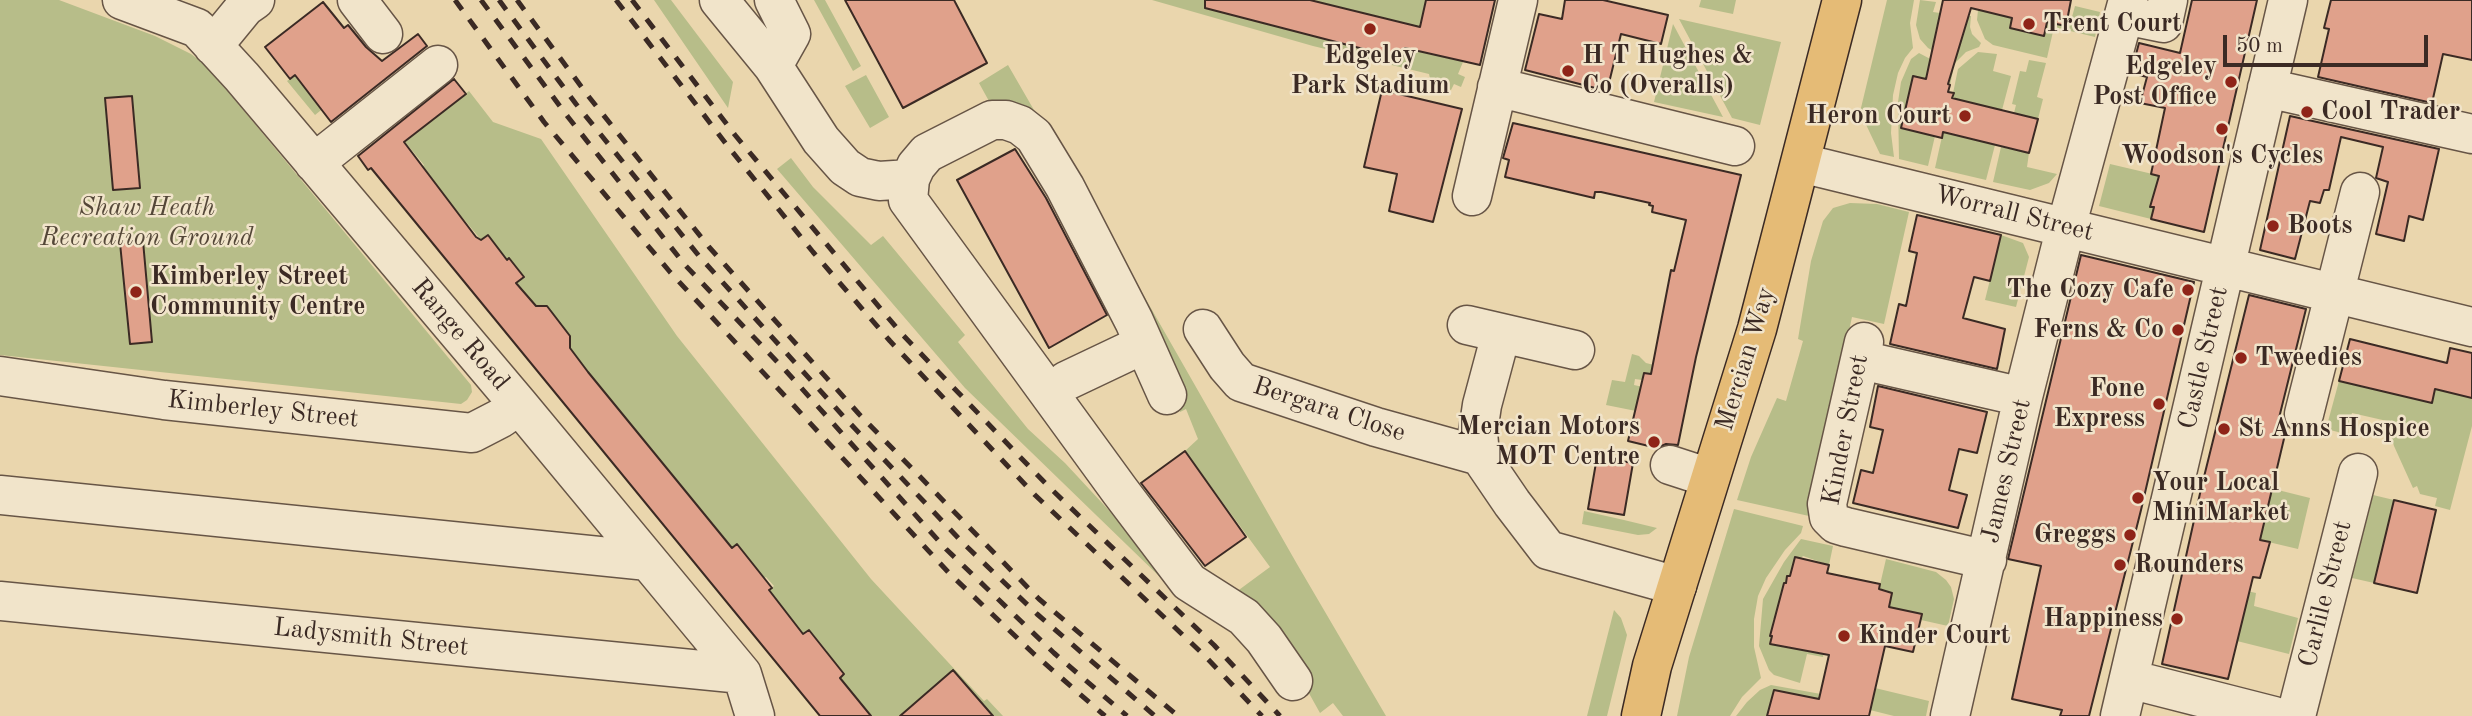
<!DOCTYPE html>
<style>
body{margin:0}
#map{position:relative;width:2472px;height:716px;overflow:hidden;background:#ead6ad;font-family:"Old Standard TT",serif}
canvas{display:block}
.scale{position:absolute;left:2223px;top:35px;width:205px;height:32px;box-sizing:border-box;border:4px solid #3b2a24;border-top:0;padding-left:9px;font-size:21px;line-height:24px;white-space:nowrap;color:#3b2a24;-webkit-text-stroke:5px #f1e4ca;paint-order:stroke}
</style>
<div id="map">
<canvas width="2472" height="716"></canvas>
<div class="scale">50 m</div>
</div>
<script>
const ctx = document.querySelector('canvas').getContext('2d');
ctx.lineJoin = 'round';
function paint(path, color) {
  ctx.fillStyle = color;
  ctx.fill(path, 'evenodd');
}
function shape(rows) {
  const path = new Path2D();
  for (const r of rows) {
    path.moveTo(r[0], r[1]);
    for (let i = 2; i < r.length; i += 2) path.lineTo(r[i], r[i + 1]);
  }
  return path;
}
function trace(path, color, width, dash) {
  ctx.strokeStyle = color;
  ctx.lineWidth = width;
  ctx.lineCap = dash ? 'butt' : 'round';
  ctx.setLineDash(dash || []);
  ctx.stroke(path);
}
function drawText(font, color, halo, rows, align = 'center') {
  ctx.font = font + ' "Old Standard TT",serif';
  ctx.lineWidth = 5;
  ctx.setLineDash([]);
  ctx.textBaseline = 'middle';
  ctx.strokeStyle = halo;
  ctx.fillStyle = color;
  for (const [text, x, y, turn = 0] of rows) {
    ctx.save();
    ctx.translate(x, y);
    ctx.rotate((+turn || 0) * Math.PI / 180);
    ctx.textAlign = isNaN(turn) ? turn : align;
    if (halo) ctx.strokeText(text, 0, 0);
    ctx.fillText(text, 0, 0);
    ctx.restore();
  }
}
paint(shape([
 [0,0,59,0,155,36,191,54,206,65,471,385,472,392,467,400,461,404,0,355],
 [654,0,671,0,733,82,728,108],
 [814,0,825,0,861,66,853,71],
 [1152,0,1495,0,1480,65,1463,62,1458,74,1465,77,1461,87,1454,84,1451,90,1431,83,1429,74,1313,46],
 [1701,0,1736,0,1733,14,1699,7],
 [1887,0,1914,0,1910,23,1913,48,1905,58,1898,73,1893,95,1891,133,1894,157,1880,154,1860,112],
 [1920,0,1936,2,1933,12,1940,13,1935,33,1937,34,1962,39,1969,16,1971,16,1970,27,1972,34,1981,43,1979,47,1966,52,1955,63,1928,48,1920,39,1916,25],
 [2075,6,2100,12,2095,37,2054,27,2047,58,1993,45,1985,39,1977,20,1978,10,1996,14,2013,14,2011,28,2043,36,2047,22,2066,26,2068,17,2072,17],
 [1679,19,1781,42,1760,125,1732,118],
 [1673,24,1723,117,1654,102],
 [1978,52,1997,54,1993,71,2011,76,2002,110,1952,98,1958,69],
 [1919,53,1953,71,1950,85,1913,76,1901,127,1935,136,1928,166,1899,159,1898,102,1901,82,1911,59],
 [2029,60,2046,63,2037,97,2043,99,2038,119,2014,113,2016,105,2012,104,2020,71,2026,72],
 [1008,65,1038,117,990,103,979,83],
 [366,74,315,115,287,81,295,75],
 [866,75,889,117,870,128,845,86],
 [469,91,493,122,541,139,677,336,871,579,984,701,987,699,1003,716,871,716,840,678,844,674,832,659,822,656,827,651,810,630,803,634,768,591,774,586,766,577,760,581,566,345,570,336,561,325,539,310,531,301,517,283,524,276,510,259,502,265,421,168,424,165,405,142],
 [1943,132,1995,145,1986,180,1935,168],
 [2001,147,2029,153,2027,167,2057,174,2049,183,2030,190,1993,182],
 [791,158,813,187,871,245,883,236,965,335,958,342,1028,429,1065,463,1117,519,1163,573,1160,577,965,388,777,169],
 [2110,164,2161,176,2151,207,2154,207,2151,219,2099,206],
 [1850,203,1877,204,1909,212,1884,324,1852,317,1809,516,1737,500,1751,457,1777,398,1786,401,1803,341,1798,339,1811,261,1823,221,1833,208],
 [2001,235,2023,243,2029,257,2016,307,1985,300],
 [1144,296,1297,564,1386,716,1343,716,1333,703,1320,713,1296,670,1232,595,1270,567,1185,451,1198,439,1186,409,1180,412,1163,359,1134,302],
 [1632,354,1639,356,1646,363,1658,366,1656,375,1643,373,1642,380,1635,379,1634,385,1688,397,1688,401,1641,390,1636,411,1606,405,1612,380,1625,382],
 [2339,381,2431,403,2435,389,2472,398,2472,426,2450,510,2435,506,2437,498,2420,494,2417,486,2413,488,2394,446,2390,432,2392,431,2387,421,2352,413,2346,434,2326,429],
 [2266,487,2310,498,2298,549,2260,540,2269,505,2261,503],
 [2373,495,2394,500,2374,583,2352,578],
 [1734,509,1803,526,1801,533,1785,550,1766,578,1758,596,1754,619,1754,647,1761,678,1742,697,1730,716,1677,716,1689,657],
 [1584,511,1624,520,1657,528,1649,534,1638,535,1582,524],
 [1801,539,1833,546,1829,565,1803,556,1801,558,1795,557,1790,576,1787,576,1786,583,1784,583,1777,620,1773,619,1771,644,1792,648,1827,642,1823,657,1807,654,1800,683,1774,675,1769,670,1759,646,1763,599,1784,562],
 [1886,559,1936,572,1946,580,1951,587,1954,599,1948,626,1921,620,1922,614,1889,607,1892,593,1879,589],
 [2247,591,2256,593,2254,606,2298,618,2289,654,2237,641],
 [1614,610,1621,618,1627,635,1607,716,1587,716],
 [1771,685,1832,696,1827,716,1790,693,1774,690,1767,716,1736,716,1747,702,1760,690],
 [1875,688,1929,701,1926,716,1894,716,1870,710]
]), '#b7bd89');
const building = shape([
 [845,0,954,0,987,63,903,108,845,0],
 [1205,0,1310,0,1420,27,1426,0,1495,0,1480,65,1405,48,1402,59,1205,8,1205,0],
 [1565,0,1603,0,1668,15,1661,44,1621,34,1607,91,1525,70,1539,14,1562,19,1565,0],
 [1943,0,2071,0,2066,26,2047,22,2044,36,2010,28,2012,18,1971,8,1948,84,1950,85,1948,92,1954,93,1952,98,2038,119,2029,153,1943,132,1942,138,1901,128,1913,76,1926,79,1943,0],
 [2192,0,2257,0,2204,232,2151,219,2154,207,2150,207,2159,176,2151,174,2165,108,2140,103,2147,77,2131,73,2139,43,2180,53,2192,0],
 [2331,0,2472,0,2472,60,2443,54,2432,103,2318,77,2329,29,2324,28,2331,0],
 [323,2,344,28,348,25,366,47,382,61,418,34,427,46,331,122,295,75,290,79,265,47,323,2],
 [454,79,466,94,404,142,476,237,481,240,488,235,507,260,509,258,524,277,516,283,536,306,547,306,570,336,570,348,588,372,732,548,737,544,772,588,769,590,803,634,809,630,844,674,840,678,871,716,820,716,371,168,368,170,358,156,454,79],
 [1382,90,1462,109,1433,222,1389,211,1397,174,1364,167,1382,90],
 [132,96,140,188,113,190,105,98,132,96],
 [2290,116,2439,149,2423,220,2409,216,2404,241,2376,234,2388,182,2376,178,2383,147,2341,137,2329,190,2324,190,2320,203,2310,201,2295,259,2260,250,2290,116],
 [1513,123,1741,175,1696,357,1678,445,1666,444,1657,448,1628,441,1644,373,1651,374,1671,270,1674,271,1686,220,1652,212,1653,206,1649,205,1650,203,1601,192,1595,192,1594,198,1505,177,1509,160,1503,158,1513,123],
 [1015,149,1046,198,1107,315,1049,348,957,180,1015,149],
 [1917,215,2001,235,1990,281,1974,277,1963,318,2005,329,1997,369,1890,344,1899,304,1906,306,1917,253,1909,251,1917,215],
 [143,241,152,342,130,344,120,243,143,241],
 [2081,255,2194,282,2141,510,2089,716,2060,716,2062,710,2012,699,2041,566,2008,559,2081,255],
 [2249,295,2306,309,2278,422,2287,426,2260,540,2270,542,2260,578,2253,577,2228,679,2162,664,2201,489,2249,295],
 [2350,339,2447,363,2450,348,2472,353,2472,398,2435,389,2432,403,2339,381,2350,339],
 [1878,386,1987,412,1977,453,1959,449,1949,490,1967,495,1958,528,1853,503,1861,470,1873,473,1883,430,1870,427,1878,386],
 [1185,451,1246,537,1205,566,1141,483,1185,451],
 [1597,457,1633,463,1624,515,1588,509,1597,457],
 [2394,500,2436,510,2417,593,2374,583,2394,500],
 [1795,557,1829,565,1827,573,1880,584,1879,589,1892,593,1889,607,1922,614,1913,652,1885,646,1869,716,1767,716,1774,690,1819,699,1829,655,1770,644,1772,636,1770,636,1784,583,1786,583,1787,576,1790,576,1795,557],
 [953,670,993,716,900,716,953,670]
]);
paint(building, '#e0a18b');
trace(building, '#3b2a24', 2);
const minor = shape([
 [122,0,197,28,242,77,519,405,742,674,755,716],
 [357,0,383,34],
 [719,0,773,66,821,140,845,167,860,177,879,181,910,179],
 [2124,15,2163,23,2168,0],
 [213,46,245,7,255,0],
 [773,66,791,34,774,0],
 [1497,87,1735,146],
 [2267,88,2472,134],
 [314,163,438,65],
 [1801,163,2472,327],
 [1472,196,1518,0],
 [1467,325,1575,350],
 [1203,329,1227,366,1241,382,1376,427,1480,456,1512,503,1548,550,1677,586],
 [1864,342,1827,504,1829,517,1836,524,1846,527,1987,560],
 [1861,360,2023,397],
 [0,376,164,400,472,433,501,418,519,405],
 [1066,381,1144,344],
 [1167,395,1134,321,1065,187,1034,136,1020,125,1006,120,992,120,927,153,916,166,910,179,908,200,1120,491,1189,582,1244,617,1264,639,1293,681],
 [2304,414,2360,192],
 [1480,456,1478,432,1482,405,1501,334],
 [1670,465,1710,478],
 [0,495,648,561],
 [0,601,742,674],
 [2129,679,2274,716],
 [1950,716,2023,397,2061,246,2128,0],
 [2120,716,2288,0],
 [2296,716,2358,473]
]);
const major = shape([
 [1641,716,1652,666,1757,329,1842,0]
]);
trace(minor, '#675546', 41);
trace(major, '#3b2a24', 41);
trace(minor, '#f1e4ca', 38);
trace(major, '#e5bb76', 38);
trace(shape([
 [455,0,544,122,670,272,949,573,1034,654,1105,716],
 [481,0,568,117,685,265,786,371,946,549,1054,653,1127,716],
 [499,0,576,104,699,256,844,417,963,543,1037,614,1155,716],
 [517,0,589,97,709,247,859,414,1039,599,1178,716],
 [616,0,730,149,813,252,890,341,1035,495,1205,656,1262,716],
 [632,0,735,135,901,333,1048,486,1214,645,1280,716]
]), '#3b2a24', 5, [12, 12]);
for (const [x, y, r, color] of [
 [2029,24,7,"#8f2418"],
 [1370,29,7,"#8f2418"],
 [1568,71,7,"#8f2418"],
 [2231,82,7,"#8f2418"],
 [2307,112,7,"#8f2418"],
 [1965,116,7,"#8f2418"],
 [2222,129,7,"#8f2418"],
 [2273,226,7,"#8f2418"],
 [2188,290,7,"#8f2418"],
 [136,292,7,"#8f2418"],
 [2178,330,7,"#8f2418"],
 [2241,358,7,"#8f2418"],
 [2159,404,7,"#8f2418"],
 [2224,429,7,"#8f2418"],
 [1654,442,7,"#8f2418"],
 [2138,498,7,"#8f2418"],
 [2130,535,7,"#8f2418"],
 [2120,565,7,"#8f2418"],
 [2177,619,7,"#8f2418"],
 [1844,636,7,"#8f2418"]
]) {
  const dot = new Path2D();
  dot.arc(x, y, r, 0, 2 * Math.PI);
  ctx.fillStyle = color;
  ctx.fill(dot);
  trace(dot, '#f1e4ca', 2.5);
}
drawText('bold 26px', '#3b2a24', '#f1e4ca', [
 ["Trent Court",2043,24],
 ["Edgeley",1370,56,"center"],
 ["Park Stadium",1370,86,"center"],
 ["H T Hughes &",1582,56],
 ["Co (Overalls)",1582,86],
 ["Edgeley",2217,67,"right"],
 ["Post Office",2217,97,"right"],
 ["Cool Trader",2321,112],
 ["Heron Court",1951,116,"right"],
 ["Woodson's Cycles",2222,156,"center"],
 ["Boots",2287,226],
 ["Kimberley Street",150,277],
 ["Community Centre",150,307],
 ["The Cozy Cafe",2174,290,"right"],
 ["Ferns & Co",2164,330,"right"],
 ["Tweedies",2255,358],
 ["Fone",2145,389,"right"],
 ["Express",2145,419,"right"],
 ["Mercian Motors",1640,427,"right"],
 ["MOT Centre",1640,457,"right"],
 ["St Anns Hospice",2238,429],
 ["Your Local",2152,483],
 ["MiniMarket",2152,513],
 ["Greggs",2116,535,"right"],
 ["Rounders",2134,565],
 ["Happiness",2163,619,"right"],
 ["Kinder Court",1858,636]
], 'left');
drawText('italic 26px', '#544738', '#f1e4ca', [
 ["Shaw Heath",147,208],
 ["Recreation Ground",147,238]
]);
drawText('26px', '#3b2a24', '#f1e4ca', [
 ["Worrall Street",2014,214,14],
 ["Range Road",460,335,50],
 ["Castle Street",2204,358,-77],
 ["Mercian Way",1746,359,-73],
 ["Kimberley Street",263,410,6],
 ["Bergara Close",1329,410,18],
 ["Kinder Street",1846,430,-79],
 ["James Street",2007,471,-77],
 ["Carlile Street",2326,594,-76],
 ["Ladysmith Street",371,638,6]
]);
</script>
